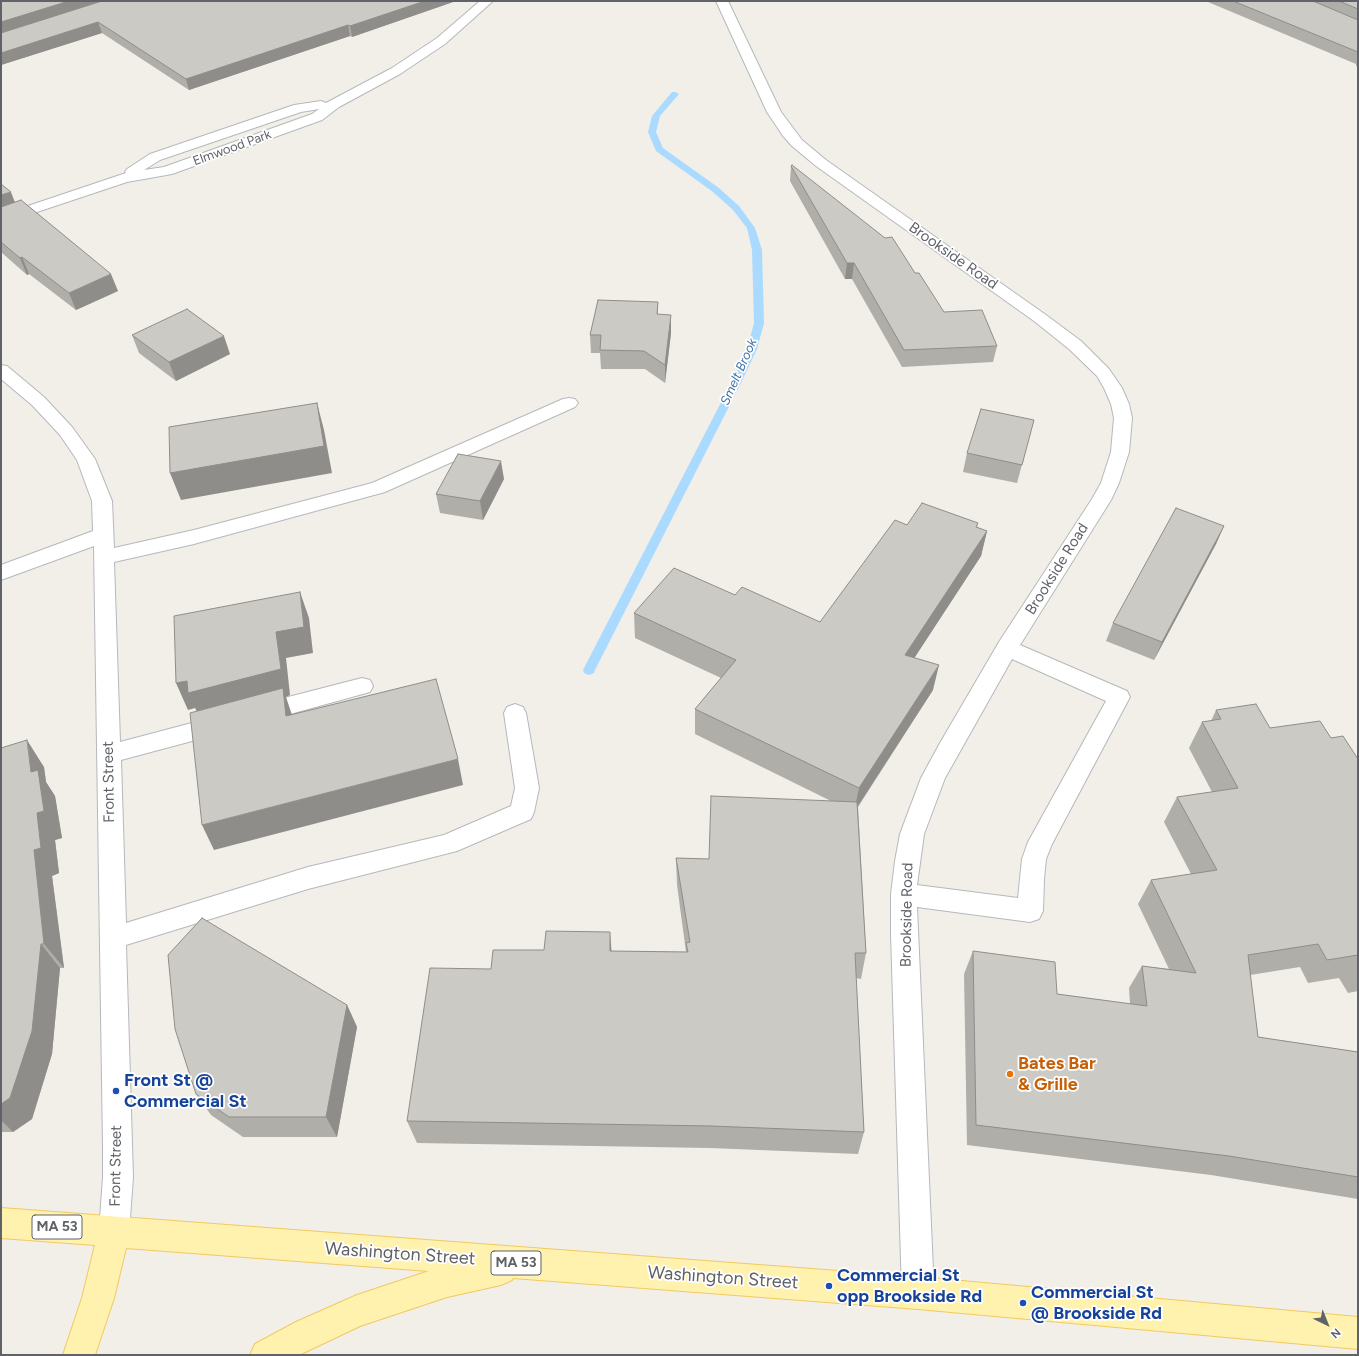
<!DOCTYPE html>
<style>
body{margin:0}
#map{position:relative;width:1359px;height:1356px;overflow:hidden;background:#f1efe8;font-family:Figtree,sans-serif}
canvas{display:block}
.frame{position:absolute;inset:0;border:2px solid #5f6368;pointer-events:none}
.north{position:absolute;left:1307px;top:1304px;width:40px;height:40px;-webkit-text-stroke:3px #fff;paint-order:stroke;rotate:137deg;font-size:11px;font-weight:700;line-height:16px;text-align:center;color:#5f6368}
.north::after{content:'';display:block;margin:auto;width:14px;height:18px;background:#5f6368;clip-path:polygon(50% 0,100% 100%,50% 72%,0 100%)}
</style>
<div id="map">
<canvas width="1359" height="1356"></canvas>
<div class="frame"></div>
<div class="north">N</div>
</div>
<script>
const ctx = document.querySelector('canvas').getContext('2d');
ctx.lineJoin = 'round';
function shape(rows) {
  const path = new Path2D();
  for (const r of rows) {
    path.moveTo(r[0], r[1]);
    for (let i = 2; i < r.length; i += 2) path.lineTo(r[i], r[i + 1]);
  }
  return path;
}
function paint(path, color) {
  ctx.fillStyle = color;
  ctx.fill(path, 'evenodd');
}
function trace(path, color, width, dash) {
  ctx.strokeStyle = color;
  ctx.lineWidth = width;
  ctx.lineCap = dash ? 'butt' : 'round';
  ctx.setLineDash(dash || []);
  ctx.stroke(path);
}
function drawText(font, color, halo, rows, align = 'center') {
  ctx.font = font + ' Figtree,sans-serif';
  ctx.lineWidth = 3.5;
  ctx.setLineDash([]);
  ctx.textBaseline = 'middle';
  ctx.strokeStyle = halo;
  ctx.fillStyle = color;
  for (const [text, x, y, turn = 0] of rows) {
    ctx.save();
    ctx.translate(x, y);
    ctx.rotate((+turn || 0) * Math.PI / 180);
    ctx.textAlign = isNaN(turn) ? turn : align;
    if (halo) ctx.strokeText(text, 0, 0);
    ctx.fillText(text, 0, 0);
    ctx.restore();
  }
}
paint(shape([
 [672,92,675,92,679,94,660,116,656,132,663,148,719,188,739,206,755,228,762,250,764,323,757,349,741,383,595,670,594,673,589,675,584,673,583,670,731,383,747,349,754,323,752,250,747,228,733,210,713,192,656,151,648,132,652,116,672,92]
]), '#aadaff');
const minor = shape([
 [480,1,493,1,445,44,400,74,339,107,322,120,172,174,127,182,1,224,1,215,126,173,125,172,127,169,150,154,294,105,321,101,326,103,392,68,437,38,480,1],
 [319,109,312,114,164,167,144,170,160,160,301,112,319,109],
 [716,1,728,1,781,112,802,140,826,160,1046,315,1081,341,1109,369,1122,388,1129,404,1132,418,1129,452,1119,483,1111,500,1020,645,1127,691,1130,697,1052,844,1046,859,1044,879,1043,911,1039,919,1030,922,917,907,934,1293,929,1304,918,1309,907,1304,902,1293,891,934,891,894,895,861,900,834,921,778,940,743,999,642,1092,499,1101,483,1111,452,1114,418,1111,404,1104,388,1097,376,1069,349,1034,321,816,166,792,146,783,136,767,112,716,1],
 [1012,659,1106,701,1028,842,1022,859,1018,898,917,885,924,834,945,778,1012,659],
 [1,365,7,366,44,397,72,427,95,459,112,501,114,548,194,530,372,483,563,399,569,398,575,399,578,403,575,407,385,492,194,544,114,562,120,742,222,715,230,718,233,724,230,730,222,733,121,760,126,923,308,867,444,835,511,806,515,788,504,713,507,707,515,704,523,707,526,713,539,788,534,812,531,819,457,851,308,889,126,945,133,1177,129,1232,125,1243,114,1247,103,1243,99,1232,103,1177,103,1147,94,546,1,580,1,565,93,531,92,501,77,460,60,435,32,405,1,379,1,365],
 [362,678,370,680,373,686,370,692,261,722,253,719,250,713,253,707,261,704,362,678]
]);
const major = shape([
 [1,1208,918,1277,1358,1317,1358,1349,918,1309,513,1278,512,1280,501,1285,447,1297,360,1326,299,1355,250,1355,255,1344,296,1322,357,1295,429,1271,126,1248,114,1298,95,1355,63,1355,82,1298,95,1245,1,1238,1,1208]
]);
trace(minor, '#b5b8bc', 2);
trace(major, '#f2c960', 2);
paint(minor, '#fff');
paint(major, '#fff2af');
paint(shape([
 [1,1,456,1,352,37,350,36,189,90,102,33,1,65],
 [1209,1,1358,1,1358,67,1356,66,1356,64,1208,2],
 [791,166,915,273,944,312,997,346,993,362,902,367,852,279,845,279,790,181],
 [1,184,15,202,118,291,76,310,29,274,27,275,1,252],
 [658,302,658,314,671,333,665,383,645,369,601,369,600,353,591,353,590,335],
 [132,335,230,354,176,381,139,353],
 [1034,420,1017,483,963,472,967,453],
 [504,479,483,520,440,513,436,494],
 [978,523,977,527,987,531,981,556,914,658,933,690,858,807,866,953,861,979,856,978,864,1132,858,1154,710,1148,417,1143,407,1121,491,969,612,951,686,952,677,885,676,858,709,859,831,801,695,734,695,709,721,678,635,638,634,613,735,595,820,622,907,525],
 [1224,526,1216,544,1154,660,1106,641,1113,623],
 [1216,710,1270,728,1331,738,1358,759,1358,991,1348,993,1339,978,1308,983,1300,967,1250,975,1258,1037,1358,1052,1358,1199,1211,1175,967,1145,964,974,973,951,1057,994,1130,1004,1129,988,1142,966,1169,969,1138,904,1151,880,1191,874,1164,822,1177,797,1212,792,1189,748,1202,722,1211,721],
 [1,748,44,767,46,782,55,796,62,838,55,840,59,873,52,876,64,968,60,968,52,1054,32,1119,13,1132,1,1132],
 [347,1005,357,1027,337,1137,243,1137,211,1115,196,1094]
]), '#afaea9');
paint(shape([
 [69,1,106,1,1,33,1,22],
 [425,1,456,1,352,37,350,26],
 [98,22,102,33,1,65,1,53],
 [348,25,350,36,189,90,186,79],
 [11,192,17,208,1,214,1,195],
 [22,257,29,274,27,275,20,258],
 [847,263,854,263,852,279,845,279],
 [111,274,118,291,76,310,69,293],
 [671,315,671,333,665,383,665,365],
 [224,336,230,354,176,381,169,362],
 [317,403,324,430,332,473,181,500,170,473],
 [501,461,504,479,483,520,480,501],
 [1224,526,1216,544,1154,660,1162,642],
 [987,531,981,556,900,680,905,655],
 [300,592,309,618,313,653,286,658,290,695,286,697,292,715,296,742,201,719,195,708,188,710,176,683,276,632],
 [939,665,933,690,854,812,859,788],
 [27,740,44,767,46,782,55,796,62,838,55,840,59,873,52,876,64,968,44,944,34,850,37,813],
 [458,759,463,785,214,850,202,825],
 [610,932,612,957,610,951],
 [41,944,60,968,52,1054,32,1119,13,1132,1,1120,1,1104],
 [347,1005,357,1027,337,1137,326,1117]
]), '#8f8d8a');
const building = shape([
 [1,1,69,1,1,22,1,1],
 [102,1,425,1,350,26,348,25,186,79,98,22,1,53,1,33,102,1],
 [1233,1,1313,1,1358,20,1358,52,1233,1],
 [1339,1,1358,1,1358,9,1339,1],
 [792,165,885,238,892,237,915,273,919,273,944,312,982,310,997,346,904,350,854,263,847,263,791,166,792,165],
 [1,184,11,192,1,195,1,184],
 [21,200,111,274,69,293,22,257,20,258,1,242,1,207,21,200],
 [598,300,658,302,657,314,671,315,665,365,644,351,600,350,601,335,590,335,598,300],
 [187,309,224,336,169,362,132,335,187,309],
 [317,403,324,446,170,473,169,427,317,403],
 [981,409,1034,420,1022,465,967,453,981,409],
 [458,454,501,461,480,501,436,494,458,454],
 [922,503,978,523,976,527,987,531,905,655,939,665,859,788,695,709,736,660,634,613,674,568,735,595,742,587,820,622,895,520,907,525,922,503],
 [1176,508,1224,526,1162,642,1113,623,1176,508],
 [300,592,304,627,276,632,281,669,188,693,187,681,176,683,174,616,300,592],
 [436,679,458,759,202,825,190,713,283,688,286,716,436,679],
 [1256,704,1270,728,1320,721,1331,738,1343,736,1358,759,1358,955,1327,960,1318,944,1248,955,1258,1037,1358,1052,1358,1177,1229,1156,976,1125,973,951,1055,962,1057,994,1147,1006,1142,966,1196,973,1151,880,1217,870,1177,797,1238,788,1202,722,1221,719,1216,710,1256,704],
 [27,740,31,772,38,770,44,811,37,813,41,848,34,850,44,944,41,944,32,1031,10,1098,1,1104,1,748,27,740],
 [711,796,857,802,866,953,855,953,864,1132,711,1126,407,1121,430,968,491,969,493,950,544,950,546,931,610,932,610,951,688,952,686,943,690,942,676,858,709,859,711,796],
 [202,918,347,1005,326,1117,229,1117,196,1094,175,1029,168,955,202,918]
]);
paint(building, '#cccac5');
trace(building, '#8f8d8a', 1);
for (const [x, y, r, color] of [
 [1010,1074,4,"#e8710a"],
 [116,1091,4,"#1a4fb4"],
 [829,1286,4,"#1a4fb4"],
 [1023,1303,4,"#1a4fb4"]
]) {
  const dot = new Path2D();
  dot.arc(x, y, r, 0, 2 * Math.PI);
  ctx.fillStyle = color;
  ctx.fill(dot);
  trace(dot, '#fff', 1.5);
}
drawText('13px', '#5f6368', '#fff', [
 ["Elmwood Park",232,148,-20]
]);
drawText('italic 13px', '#4174aa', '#fff', [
 ["Smelt Brook",739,372,-66]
]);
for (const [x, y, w] of [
 [57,1227,50],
 [516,1263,50]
]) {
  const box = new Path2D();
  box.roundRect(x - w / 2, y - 12, w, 24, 3);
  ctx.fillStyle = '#fff';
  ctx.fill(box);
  trace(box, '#5f6368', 1);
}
drawText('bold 14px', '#5f6368', null, [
 ["MA 53",57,1227],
 ["MA 53",516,1263]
]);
drawText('15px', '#5f6368', '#fff', [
 ["Brookside Road",953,256,35],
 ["Brookside Road",1057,569,-58],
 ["Front Street",109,782,-91],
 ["Brookside Road",907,915,-89],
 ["Front Street",116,1166,-89]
]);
drawText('bold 18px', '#c56008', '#fff', [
 ["Bates Bar",1018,1064],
 ["& Grille",1018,1085]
], 'left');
drawText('bold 18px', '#164399', '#fff', [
 ["Front St @",124,1081],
 ["Commercial St",124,1102],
 ["Commercial St",837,1276],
 ["opp Brookside Rd",837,1297],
 ["Commercial St",1031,1293],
 ["@ Brookside Rd",1031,1314]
], 'left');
drawText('18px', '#5f6368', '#fff', [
 ["Washington Street",400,1254,4],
 ["Washington Street",723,1278,4]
]);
</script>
